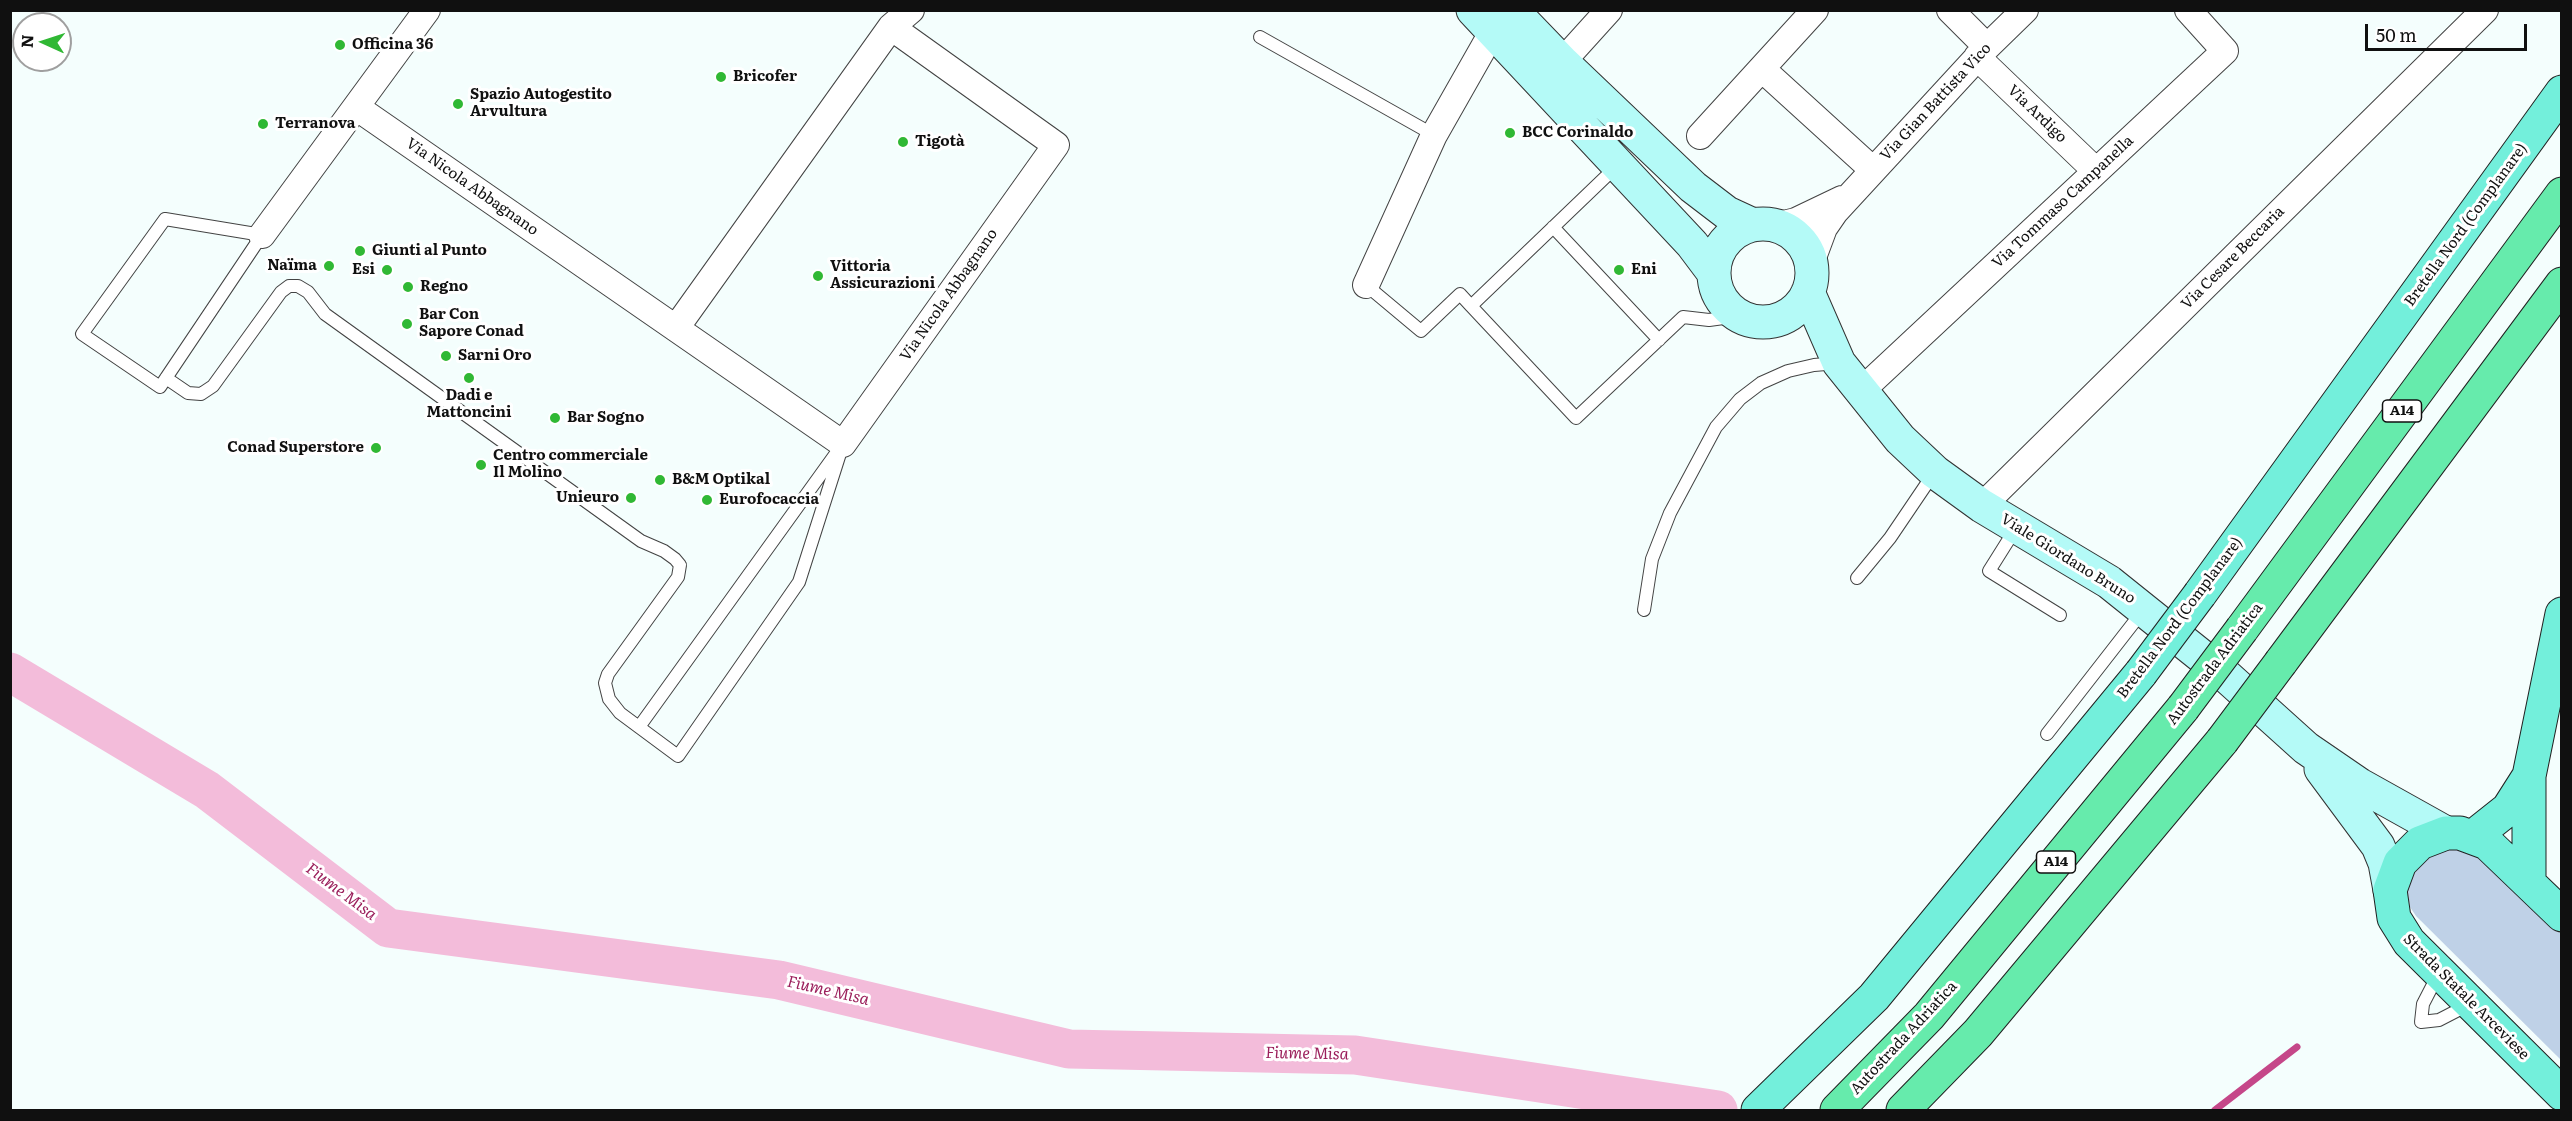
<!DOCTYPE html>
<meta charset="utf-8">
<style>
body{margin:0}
#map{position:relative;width:2572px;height:1121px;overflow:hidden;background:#f4fefd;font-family:Literata,serif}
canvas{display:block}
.frame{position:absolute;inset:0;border:12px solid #101010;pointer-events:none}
.north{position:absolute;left:12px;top:12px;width:60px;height:60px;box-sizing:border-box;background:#fff;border:2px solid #9f9f9f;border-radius:50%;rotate:273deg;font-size:16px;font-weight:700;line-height:24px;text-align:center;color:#101010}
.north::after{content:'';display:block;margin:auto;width:21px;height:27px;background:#30b834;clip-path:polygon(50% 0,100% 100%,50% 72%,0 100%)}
.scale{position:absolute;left:2365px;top:24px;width:162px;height:27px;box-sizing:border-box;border:3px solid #101010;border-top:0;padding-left:8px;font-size:18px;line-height:21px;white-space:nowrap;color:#101010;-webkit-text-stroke:4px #fff;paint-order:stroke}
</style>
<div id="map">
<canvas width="2572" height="1121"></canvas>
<div class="frame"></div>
<div class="north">N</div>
<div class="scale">50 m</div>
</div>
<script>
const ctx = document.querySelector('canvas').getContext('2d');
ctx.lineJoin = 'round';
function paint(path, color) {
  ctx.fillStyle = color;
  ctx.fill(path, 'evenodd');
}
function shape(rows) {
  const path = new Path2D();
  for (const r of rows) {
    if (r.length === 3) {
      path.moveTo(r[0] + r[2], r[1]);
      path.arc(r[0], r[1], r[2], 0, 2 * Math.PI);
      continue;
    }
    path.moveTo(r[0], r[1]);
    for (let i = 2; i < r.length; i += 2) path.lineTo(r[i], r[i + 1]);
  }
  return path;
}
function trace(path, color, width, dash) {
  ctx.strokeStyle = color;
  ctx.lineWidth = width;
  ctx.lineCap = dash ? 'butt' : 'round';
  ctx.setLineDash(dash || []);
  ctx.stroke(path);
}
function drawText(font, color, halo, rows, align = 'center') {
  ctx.font = font + ' Literata,serif';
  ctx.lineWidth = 6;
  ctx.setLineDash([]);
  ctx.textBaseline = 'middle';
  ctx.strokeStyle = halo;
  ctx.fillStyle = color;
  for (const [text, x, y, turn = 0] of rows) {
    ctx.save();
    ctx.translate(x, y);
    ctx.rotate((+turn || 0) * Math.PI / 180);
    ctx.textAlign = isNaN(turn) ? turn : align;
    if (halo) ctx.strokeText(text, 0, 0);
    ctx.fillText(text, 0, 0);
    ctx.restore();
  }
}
paint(shape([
 [2457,838,2561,929,2561,1060,2416,916,2410,907,2407,888,2411,867]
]), '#bfd1e7');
trace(shape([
 [2215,1110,2297,1047]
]), '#c54789', 7);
trace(shape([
 [10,672,207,790,388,928,779,980,1069,1049,1355,1055,1718,1110]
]), '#f3bcda', 39);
const service = shape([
 [1260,37,1434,135],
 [1618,165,1471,306,1576,418,1683,317,1709,320,1738,316],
 [165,219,262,235,160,387,82,334,165,219],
 [1553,227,1659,340],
 [1366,285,1421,331,1460,294,1471,306],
 [166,378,188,393,201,394,213,386,281,292,289,286,298,286,308,292,325,314,641,541,664,551,675,559,680,565,678,577,608,674,605,683,609,699,620,713,678,756,799,582,843,444],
 [2016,528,1989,571,2060,615],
 [1857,578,1890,538,1934,473],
 [1644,610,1652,559,1670,513,1716,427,1740,399,1761,383,1788,371,1814,365,1838,363],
 [639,727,837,452],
 [2047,734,2142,612],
 [2439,973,2423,1004,2421,1022,2439,1020,2470,1004]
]);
const minor = shape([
 [1950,10,1987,47],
 [1977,57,2096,171],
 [1562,62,1609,10],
 [1762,69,1873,170],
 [356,107,843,444,1056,145,891,27,911,10],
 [1700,136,1815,10],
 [1775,226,1796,221,1842,199],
 [262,235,427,10],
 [1811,263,1824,228,1835,212,1987,47,2025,10],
 [1366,285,1434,135,1493,31],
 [676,328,891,27],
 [1861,391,2225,51,2188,10],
 [1982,506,2485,10]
]);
const secondary = shape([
 [1473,10,1692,244,1713,272],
 [1512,10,1562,62,1693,187,1727,213,1753,225],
 [1763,273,49],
 [1808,292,1839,363,1900,439,1935,472,1982,506,2109,582,2225,675,2306,748,2360,785,2446,833],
 [2321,769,2378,846,2385,863,2390,890]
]);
const primary = shape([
 [2200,594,2562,92],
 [2474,836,2508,809,2529,776],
 [2529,882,2529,776,2562,614],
 [2562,915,2487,843,2460,833,2446,833,2420,843,2400,863,2390,890,2394,918,2409,942,2562,1094],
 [1758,1110,1874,997,2141,673]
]);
const motorway = shape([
 [2242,629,2562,194],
 [2281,662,2562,284],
 [1837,1110,1929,1016,2183,708],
 [1903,1110,1978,1033,2222,741]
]);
trace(service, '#434343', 14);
trace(minor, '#434343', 28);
trace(secondary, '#323232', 35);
trace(primary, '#212121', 35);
trace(motorway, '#212121', 35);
trace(service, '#fff', 12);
trace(minor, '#fff', 26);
trace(secondary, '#b4faf7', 33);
trace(primary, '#73efdb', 33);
trace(motorway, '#66ebac', 33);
const primaryBridge = shape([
 [2141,673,2200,594]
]);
const motorwayBridge = shape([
 [2183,708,2242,629],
 [2222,741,2281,662]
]);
trace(primaryBridge, '#212121', 35, []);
trace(motorwayBridge, '#212121', 35, []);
trace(primaryBridge, '#73efdb', 33);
trace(motorwayBridge, '#66ebac', 33);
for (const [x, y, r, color] of [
 [340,45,6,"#30b834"],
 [721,77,6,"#30b834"],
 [458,104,6,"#30b834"],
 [263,124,6,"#30b834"],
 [1510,133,6,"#30b834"],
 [903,142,6,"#30b834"],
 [360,251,6,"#30b834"],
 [329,266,6,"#30b834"],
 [387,270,6,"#30b834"],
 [1619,270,6,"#30b834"],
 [818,276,6,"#30b834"],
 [408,287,6,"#30b834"],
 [407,324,6,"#30b834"],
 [446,356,6,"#30b834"],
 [469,378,6,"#30b834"],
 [555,418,6,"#30b834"],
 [376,448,6,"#30b834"],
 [481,465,6,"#30b834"],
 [660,480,6,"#30b834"],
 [631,498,6,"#30b834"],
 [707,500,6,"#30b834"]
]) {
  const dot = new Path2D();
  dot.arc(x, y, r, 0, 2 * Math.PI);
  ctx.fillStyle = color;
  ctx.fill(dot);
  trace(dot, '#fff', 2);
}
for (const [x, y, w] of [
 [2402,411,39],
 [2056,862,39]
]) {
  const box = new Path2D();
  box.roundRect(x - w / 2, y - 11, w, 22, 4.5);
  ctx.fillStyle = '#fff';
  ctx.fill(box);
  trace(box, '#101010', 1.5);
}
drawText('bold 14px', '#101010', null, [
 ["A14",2402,411],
 ["A14",2056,862]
]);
drawText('bold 15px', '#101010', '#fff', [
 ["Officina 36",352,45],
 ["Bricofer",733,77],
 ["Spazio Autogestito",470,95],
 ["Arvultura",470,112],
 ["Terranova",275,124],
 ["BCC Corinaldo",1522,133],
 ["Tigotà",915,142],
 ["Giunti al Punto",372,251],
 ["Naïma",317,266,"right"],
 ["Vittoria",830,267],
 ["Assicurazioni",830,284],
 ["Esi",375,270,"right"],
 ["Eni",1631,270],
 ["Regno",420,287],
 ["Bar Con",419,315],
 ["Sapore Conad",419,332],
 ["Sarni Oro",458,356],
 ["Dadi e",469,396,"center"],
 ["Mattoncini",469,413,"center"],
 ["Bar Sogno",567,418],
 ["Conad Superstore",364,448,"right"],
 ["Centro commerciale",493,456],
 ["Il Molino",493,473],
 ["B&M Optikal",672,480],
 ["Unieuro",619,498,"right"],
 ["Eurofocaccia",719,500]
], 'left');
drawText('15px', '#101010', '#fff', [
 ["Via Gian Battista Vico",1936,102,-47],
 ["Via Ardigo",2037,114,44],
 ["Via Nicola Abbagnano",472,187,35],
 ["Via Tommaso Campanella",2063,202,-43],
 ["Bretella Nord (Complanare)",2466,225,-54],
 ["Via Cesare Beccaria",2233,258,-45],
 ["Via Nicola Abbagnano",949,295,-55],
 ["Viale Giordano Bruno",2068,559,32],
 ["Bretella Nord (Complanare)",2180,618,-53],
 ["Autostrada Adriatica",2215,664,-53],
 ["Strada Statale Arceviese",2466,997,45],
 ["Autostrada Adriatica",1904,1038,-47]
]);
drawText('italic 16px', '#9b205c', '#fff', [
 ["Fiume Misa",341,892,37],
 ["Fiume Misa",828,991,13],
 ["Fiume Misa",1307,1054,1]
]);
</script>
